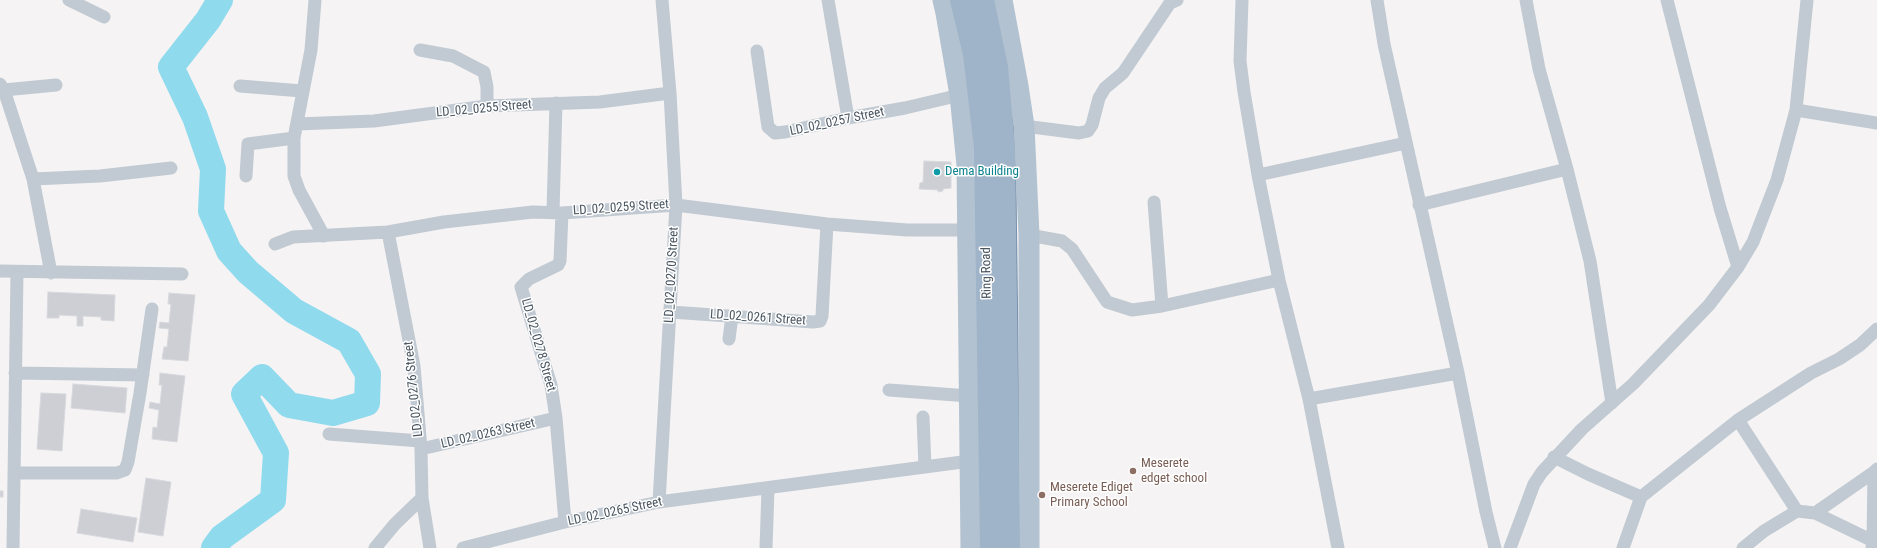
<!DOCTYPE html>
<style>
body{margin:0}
canvas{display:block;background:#f5f3f3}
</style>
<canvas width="1877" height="548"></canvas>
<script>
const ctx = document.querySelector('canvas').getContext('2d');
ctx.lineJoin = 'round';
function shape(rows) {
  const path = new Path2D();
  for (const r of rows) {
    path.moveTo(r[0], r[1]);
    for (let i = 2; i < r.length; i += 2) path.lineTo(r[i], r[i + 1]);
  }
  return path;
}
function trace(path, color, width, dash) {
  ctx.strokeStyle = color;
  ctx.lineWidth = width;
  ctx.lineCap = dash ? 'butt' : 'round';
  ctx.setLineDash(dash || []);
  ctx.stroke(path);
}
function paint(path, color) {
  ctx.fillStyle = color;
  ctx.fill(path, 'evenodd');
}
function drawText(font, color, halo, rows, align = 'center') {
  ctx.font = font + ' "Roboto Condensed",sans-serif';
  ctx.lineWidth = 3;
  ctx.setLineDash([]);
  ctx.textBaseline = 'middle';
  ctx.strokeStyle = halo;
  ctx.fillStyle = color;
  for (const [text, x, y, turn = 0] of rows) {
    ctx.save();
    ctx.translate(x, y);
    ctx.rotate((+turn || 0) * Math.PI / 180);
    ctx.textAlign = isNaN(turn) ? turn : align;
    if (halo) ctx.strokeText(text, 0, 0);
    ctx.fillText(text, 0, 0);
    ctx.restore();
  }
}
trace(shape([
 [214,548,222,537,273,500,276,453,244,394,262,377,289,405,333,413,367,403,368,374,349,341,294,311,248,272,229,251,211,211,213,169,195,117,171,67,208,20,220,0]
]), '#90daee', 26);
const building = shape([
 [924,161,951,162,951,188,943,189,943,191,938,192,938,190,919,189,920,183,923,182,924,161],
 [48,292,115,295,114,321,101,320,101,317,83,316,83,326,77,326,77,316,59,315,59,318,47,318,48,292],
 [169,293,195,295,188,361,162,359,164,347,167,347,169,329,159,328,160,322,169,323,171,304,168,304,169,293],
 [160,373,185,376,177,442,152,439,153,427,157,428,159,410,149,408,150,402,160,404,162,385,159,385,160,373],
 [73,384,127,388,125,413,71,408,73,384],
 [41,393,66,394,62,451,37,449,41,393],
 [146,478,171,482,163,536,138,532,146,478],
 [0,491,3,491,3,497,0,497,0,491],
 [81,509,137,518,133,542,77,533,81,509]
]);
paint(building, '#cdcfd5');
trace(building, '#d7d9de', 1);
const trunk = shape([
 [961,0,974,54,985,148,991,548],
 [983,0,997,67,1004,148,1009,548]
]);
trace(trunk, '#7690ad', 24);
trace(shape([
 [69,0,104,17],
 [315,0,311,50,294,138,294,176,299,190,324,236],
 [828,0,848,118],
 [1242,0,1240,61,1244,92,1258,175,1279,280,1309,399,1338,548],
 [1377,0,1384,44,1458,373,1486,512,1495,548],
 [1526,0,1539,69,1567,169,1590,261,1612,403],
 [1667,0,1720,208,1738,267],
 [420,50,453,56,484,72,487,87,487,106],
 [757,51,768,127,775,133,785,132,848,118,905,108,960,95],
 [0,84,4,90,33,179,51,273],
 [240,86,302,91],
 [4,90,56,85],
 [1796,110,1877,123],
 [297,124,374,121,487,106,600,102,670,93],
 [1024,126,1079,133,1088,131,1092,125,1099,98,1105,88,1123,73,1170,3,1177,0],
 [1258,175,1406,143],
 [246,176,248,144,294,138],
 [33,179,100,176,171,168],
 [1154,202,1162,306],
 [1419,205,1567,169],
 [553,212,556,103],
 [562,213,560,261,558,265,529,279,521,287,551,385,556,418,565,522],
 [388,232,414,366,421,449,422,498,430,548],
 [1029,235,1062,241,1072,249,1107,302,1132,310,1162,306,1279,280],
 [275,244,293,237,388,232,444,222,533,212,562,213,676,205,827,224,907,230,968,230],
 [0,271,182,274],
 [671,312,813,322,820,321,822,316,827,224],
 [729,339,732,316],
 [15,373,143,375],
 [889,390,969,396],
 [1309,399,1458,373],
 [923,417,925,467],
 [1738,420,1797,511],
 [329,434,420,441],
 [421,449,556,418],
 [1554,457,1588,474,1641,497],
 [14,473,117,473,125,470,128,462,140,393,152,309],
 [659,502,676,205,670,93,662,0],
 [1815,513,1874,472],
 [13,548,17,272],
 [375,548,395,524,422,498],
 [463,548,565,522,659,502,970,461],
 [766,548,768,489],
 [1510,548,1534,484,1542,472,1582,429,1633,384,1709,305,1738,267,1753,242,1777,180,1796,110,1807,0],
 [1623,548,1641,497,1738,420,1811,373,1839,359,1860,345,1877,329],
 [1743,548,1764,531,1797,511,1815,513,1873,541],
 [1872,548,1873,541,1874,472,1877,469]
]), '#c1cad2', 13);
trace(shape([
 [943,0,946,13,960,95,967,165,971,548],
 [1002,0,1018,86,1024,126,1029,235,1029,548]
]), '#b3c2d1', 21);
trace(trunk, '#9fb4c9', 22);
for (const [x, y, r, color] of [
 [937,172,4,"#0f9aa8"],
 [1133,471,4,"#8d6e63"],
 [1042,495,4,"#8d6e63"]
]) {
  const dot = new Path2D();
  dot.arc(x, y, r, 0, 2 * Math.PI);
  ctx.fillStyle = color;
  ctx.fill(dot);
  trace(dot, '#fff', 1.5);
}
drawText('13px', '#4a5661', '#fff', [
 ["LD_02_0255 Street",484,109,-5],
 ["LD_02_0257 Street",837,122,-12],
 ["LD_02_0259 Street",621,208,-4],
 ["Ring Road",987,273,-91],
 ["LD_02_0270 Street",672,275,-87],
 ["LD_02_0261 Street",758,318,4],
 ["LD_02_0278 Street",538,345,74],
 ["LD_02_0276 Street",414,389,-96],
 ["LD_02_0263 Street",488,434,-13],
 ["LD_02_0265 Street",615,512,-12]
]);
drawText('13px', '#0d838f', '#fff', [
 ["Dema Building",945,172]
], 'left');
drawText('13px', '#785e54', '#fff', [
 ["Meserete",1141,464],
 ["edget school",1141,479],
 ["Meserete Ediget",1050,488],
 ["Primary School",1050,503]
], 'left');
</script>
